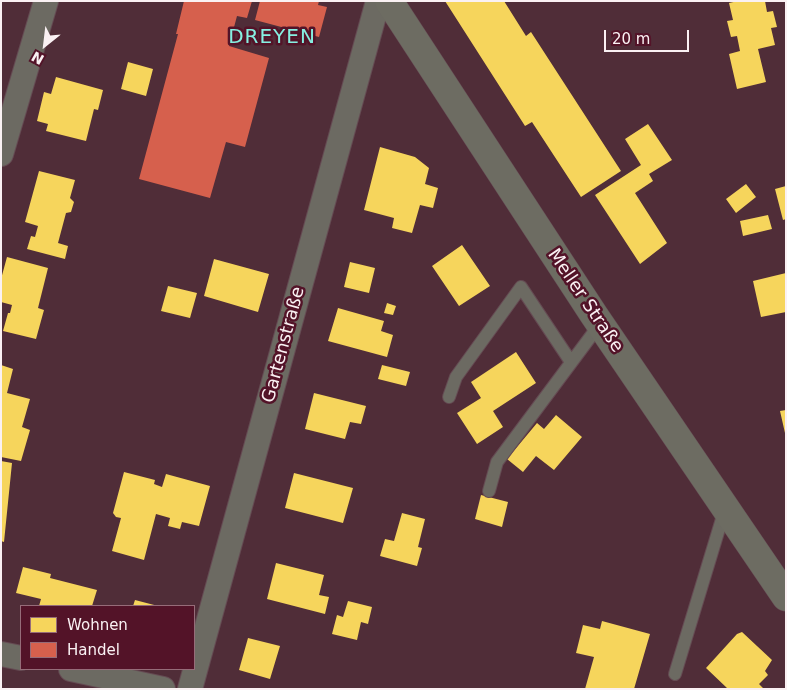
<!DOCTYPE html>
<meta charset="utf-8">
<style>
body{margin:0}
#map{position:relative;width:787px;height:690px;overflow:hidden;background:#502d38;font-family:"DejaVu Sans",sans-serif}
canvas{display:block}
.frame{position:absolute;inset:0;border:2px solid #faf1f3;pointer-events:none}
.legend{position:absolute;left:20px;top:605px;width:175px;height:65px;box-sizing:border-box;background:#531328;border:1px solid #966c79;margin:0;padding:6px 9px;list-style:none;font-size:15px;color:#faf1f3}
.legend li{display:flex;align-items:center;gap:10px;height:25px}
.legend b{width:25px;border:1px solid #966c79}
.north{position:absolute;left:20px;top:20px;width:50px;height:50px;-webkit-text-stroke:4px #531328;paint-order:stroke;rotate:209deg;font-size:14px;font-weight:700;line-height:20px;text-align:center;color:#faf1f3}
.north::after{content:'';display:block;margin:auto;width:18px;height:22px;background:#faf1f3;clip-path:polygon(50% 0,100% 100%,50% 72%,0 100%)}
.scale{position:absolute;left:604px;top:30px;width:85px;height:22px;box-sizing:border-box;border:2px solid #faf1f3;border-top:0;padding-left:6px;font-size:15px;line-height:18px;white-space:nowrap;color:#faf1f3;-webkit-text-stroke:4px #531328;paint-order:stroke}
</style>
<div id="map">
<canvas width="787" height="690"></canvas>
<div class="frame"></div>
<ul class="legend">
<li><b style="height:14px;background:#f6d55c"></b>Wohnen</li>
<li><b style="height:14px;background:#d6604d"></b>Handel</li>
</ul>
<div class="north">N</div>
<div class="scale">20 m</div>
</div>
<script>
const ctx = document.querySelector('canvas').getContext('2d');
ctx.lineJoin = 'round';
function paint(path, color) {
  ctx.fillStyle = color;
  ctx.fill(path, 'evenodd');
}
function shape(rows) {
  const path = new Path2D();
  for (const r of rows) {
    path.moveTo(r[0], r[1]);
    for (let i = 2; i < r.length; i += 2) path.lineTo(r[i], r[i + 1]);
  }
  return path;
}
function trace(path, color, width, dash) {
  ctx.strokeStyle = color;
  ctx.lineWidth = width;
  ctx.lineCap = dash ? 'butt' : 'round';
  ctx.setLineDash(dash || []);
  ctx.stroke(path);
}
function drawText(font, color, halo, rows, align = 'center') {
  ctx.font = font + ' "DejaVu Sans",sans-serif';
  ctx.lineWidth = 5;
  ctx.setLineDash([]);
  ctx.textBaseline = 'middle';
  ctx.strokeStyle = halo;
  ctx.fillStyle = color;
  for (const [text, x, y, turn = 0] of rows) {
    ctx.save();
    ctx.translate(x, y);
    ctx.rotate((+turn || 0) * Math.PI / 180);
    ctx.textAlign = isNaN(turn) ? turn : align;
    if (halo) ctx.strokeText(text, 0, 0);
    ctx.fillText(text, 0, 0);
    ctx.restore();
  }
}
paint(shape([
 [445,1,504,1,526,36,531,32,621,171,581,197,532,122,525,126],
 [738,1,765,1,767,12,773,11,777,27,771,28,775,45,758,49,766,82,737,89,729,54,740,51,737,36,731,37,727,21,733,20,729,3],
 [128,62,153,69,146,96,121,89],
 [56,77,103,90,98,110,94,109,86,141,46,131,48,124,37,121,44,92,51,94],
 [648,124,672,160,649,174,653,181,635,193,667,243,640,264,595,195,641,165,625,139],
 [380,147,415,157,429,168,425,184,438,188,433,208,420,205,412,233,392,228,394,218,364,210],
 [39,171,75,180,70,198,74,202,71,212,66,213,58,243,68,246,65,259,27,249,31,236,35,237,38,226,25,222],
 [746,184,756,197,736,213,726,199],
 [786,186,786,219,783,220,775,189],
 [768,215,772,229,743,236,740,221],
 [462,245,490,286,459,306,432,266],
 [7,257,48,268,38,308,44,310,36,339,3,331,8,313,10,313,12,305,1,302,1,279],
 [214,259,269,274,258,312,204,296],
 [350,262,375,268,369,293,344,287],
 [786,273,786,312,761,317,753,281],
 [168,286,197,293,190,318,161,311],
 [387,303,396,306,393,315,384,313],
 [338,308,384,321,381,331,393,335,387,357,328,341],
 [516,352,536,383,493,411,503,427,477,444,457,413,481,398,471,382],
 [1,365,13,369,7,393,30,399,22,427,30,430,21,461,1,457],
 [382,365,410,372,406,386,378,379],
 [314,393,366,406,361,424,350,422,345,439,305,429],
 [786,410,786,433,785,433,780,411],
 [556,415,582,437,554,470,536,456,523,472,507,459,537,423,544,429],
 [1,461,12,463,4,542,1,541],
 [124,472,155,480,154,484,162,487,166,474,210,486,199,526,182,522,180,529,168,526,170,518,156,514,144,560,112,551,121,518,116,517,113,513],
 [294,473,353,488,343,523,285,508],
 [481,495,508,502,502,527,475,519],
 [402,513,425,519,418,547,422,548,417,566,380,556,385,539,394,541],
 [276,563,324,575,319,595,329,597,325,614,267,599],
 [23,567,51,574,50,578,97,590,92,606,39,606,41,599,16,593],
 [135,600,158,606,133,606],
 [348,601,372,607,368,624,361,622,357,640,332,634,337,615,343,617],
 [602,621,650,634,634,689,585,689,594,657,576,653,583,625,600,629],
 [742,632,772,660,765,671,768,675,759,684,764,689,726,689,727,688,706,668,737,634],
 [248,638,280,646,270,679,239,670]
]), '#f6d55c');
paint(shape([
 [184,1,252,1,247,18,237,16,229,46,269,58,245,147,226,142,210,198,139,179,178,34,176,34],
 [260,1,319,1,318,5,327,7,319,37,255,20]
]), '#d6604d');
const service = shape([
 [449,397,456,377,521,287,571,362],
 [489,491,497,462,600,324],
 [675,674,725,509]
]);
const minor = shape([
 [1,154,46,1],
 [1,654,21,658],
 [71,669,163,689],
 [190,689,378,1]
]);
const secondary = shape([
 [389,1,594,315,786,597]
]);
trace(service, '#654b53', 14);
trace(minor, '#654b53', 26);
trace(secondary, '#654b53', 29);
trace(service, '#6c6a62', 12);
trace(minor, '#6c6a62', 24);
trace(secondary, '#6d6c62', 28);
drawText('18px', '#faf1f3', '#531328', [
 ["Meller Straße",585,301,56],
 ["Gartenstraße",284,345,-75]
]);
ctx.letterSpacing = '1px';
drawText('20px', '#86efe1', '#531328', [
 ["DREYEN",272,38]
]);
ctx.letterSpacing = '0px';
</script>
